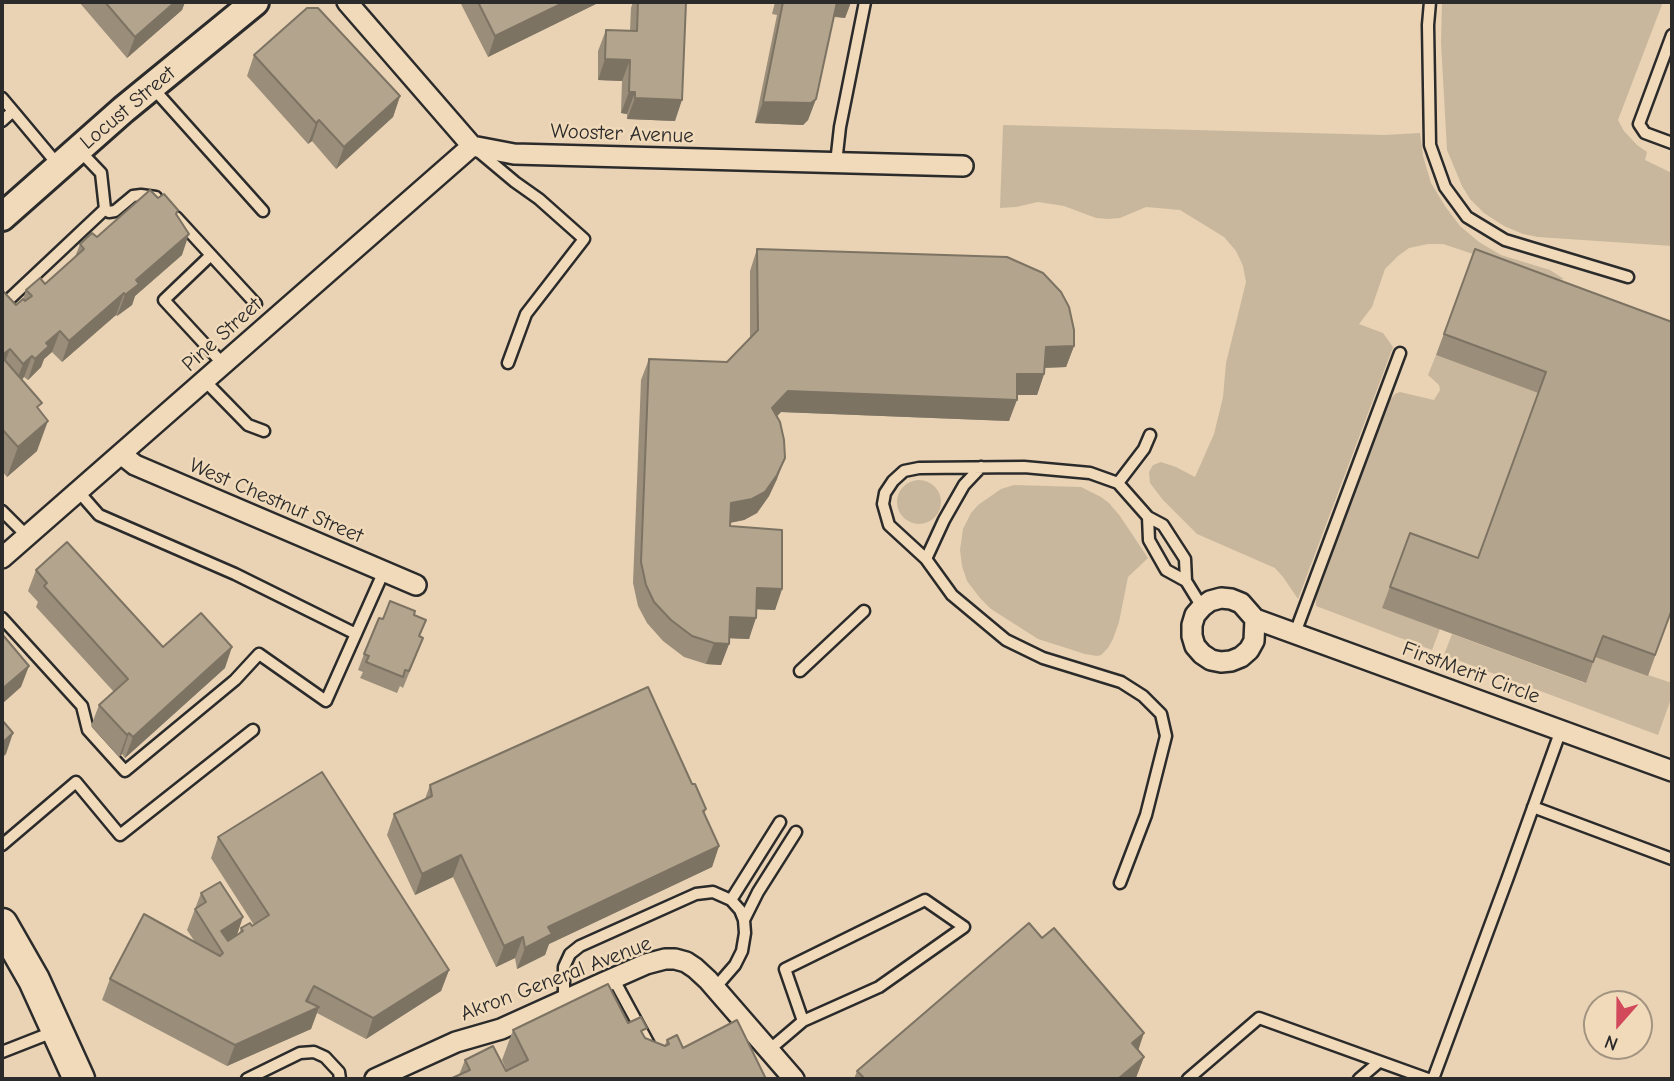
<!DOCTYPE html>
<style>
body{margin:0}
#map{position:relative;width:1674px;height:1081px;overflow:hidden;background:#e9d3b4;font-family:"Comic Neue",sans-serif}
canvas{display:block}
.frame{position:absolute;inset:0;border:4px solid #2b2b2b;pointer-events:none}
.north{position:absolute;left:1583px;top:990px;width:70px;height:70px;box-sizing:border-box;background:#f1daba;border:2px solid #a29481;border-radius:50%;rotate:201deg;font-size:19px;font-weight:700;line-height:28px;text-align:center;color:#2b2b2b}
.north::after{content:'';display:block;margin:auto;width:24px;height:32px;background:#d1495b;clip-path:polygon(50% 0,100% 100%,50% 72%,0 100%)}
</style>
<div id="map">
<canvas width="1674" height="1081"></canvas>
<div class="frame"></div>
<div class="north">N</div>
</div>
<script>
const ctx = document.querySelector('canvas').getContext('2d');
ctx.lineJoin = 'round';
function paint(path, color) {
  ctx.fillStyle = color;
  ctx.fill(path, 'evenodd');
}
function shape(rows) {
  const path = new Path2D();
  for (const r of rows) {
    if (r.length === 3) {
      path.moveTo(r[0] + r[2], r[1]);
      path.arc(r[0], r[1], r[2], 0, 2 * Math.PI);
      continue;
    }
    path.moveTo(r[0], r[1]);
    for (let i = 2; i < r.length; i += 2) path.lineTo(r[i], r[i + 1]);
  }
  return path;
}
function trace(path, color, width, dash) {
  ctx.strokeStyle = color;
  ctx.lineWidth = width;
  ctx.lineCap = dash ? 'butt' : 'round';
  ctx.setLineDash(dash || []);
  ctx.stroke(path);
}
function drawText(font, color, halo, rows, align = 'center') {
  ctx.font = font + ' "Comic Neue",sans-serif';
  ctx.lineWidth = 5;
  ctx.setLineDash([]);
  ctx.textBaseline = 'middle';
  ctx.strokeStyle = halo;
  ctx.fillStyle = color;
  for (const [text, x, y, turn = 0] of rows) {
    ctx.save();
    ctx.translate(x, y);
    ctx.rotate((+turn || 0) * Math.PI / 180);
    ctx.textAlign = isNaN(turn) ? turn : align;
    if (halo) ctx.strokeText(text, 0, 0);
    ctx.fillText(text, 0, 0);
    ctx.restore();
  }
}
paint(shape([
 [1442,2,1663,2,1618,120,1624,131,1637,145,1647,152,1645,160,1672,173,1672,246,1538,237,1523,234,1504,226,1484,213,1470,199,1462,186,1447,150,1441,43],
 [1003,125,1384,135,1420,133,1423,156,1431,183,1445,206,1460,226,1479,242,1501,255,1550,270,1564,279,1551,280,1443,244,1428,244,1409,248,1398,256,1385,269,1372,307,1359,324,1383,333,1393,347,1298,599,1283,577,1275,568,1197,534,1163,500,1150,483,1149,472,1153,465,1161,462,1176,467,1195,477,1214,434,1223,397,1226,363,1246,282,1243,266,1236,251,1224,237,1180,210,1146,207,1120,218,1108,219,1096,218,1064,206,1038,202,1016,207,1000,208],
 [1436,355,1538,393,1470,579,1440,629,1432,650,1316,606,1316,599,1389,401,1395,394,1400,392,1434,400,1440,390,1439,385,1428,375],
 [919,502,22],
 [1014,485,1081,487,1101,497,1109,503,1120,516,1148,558,1128,577,1119,622,1113,639,1108,648,1101,655,1097,656,1085,654,1038,639,991,609,980,598,967,581,962,566,960,550,963,529,971,513,978,505,1001,489],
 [1452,634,1585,683,1595,657,1672,683,1672,696,1658,735,1444,655]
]), '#c9b79d');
const lane = shape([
 [1430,2,1428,25,1430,145,1445,187,1467,217,1505,240,1628,277],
 [1672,35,1639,124,1645,133,1672,143],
 [152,87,263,211],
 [2,98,13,111,2,121],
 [13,111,59,166],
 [79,150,101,173,105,209,109,212,115,211,133,196,141,195,156,197],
 [478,151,515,182,539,199,584,239,526,314,508,363],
 [836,163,840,127,865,2],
 [176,217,256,304],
 [211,255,164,300,223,364],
 [2,306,105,209],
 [205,381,248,425,264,431],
 [981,467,964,485,944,520,926,559,952,595,1006,640,1043,658,1121,682,1143,696,1161,714,1166,736,1146,815,1120,883],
 [1118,483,1144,449,1150,435],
 [78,491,99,515,235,574,356,634],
 [2,511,27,536],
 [1148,517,1149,540,1166,570,1186,581],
 [926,559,889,525,883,504,885,493,893,481,904,471,919,468,1024,467,1090,473,1118,483,1148,517,1163,525,1185,559,1186,581,1202,607],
 [2,618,82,706,88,730,125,771,235,680,259,654,326,701,384,571],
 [1295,633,1400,353],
 [800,671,864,611],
 [1533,807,1672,859],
 [2,845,76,782,120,835,253,730],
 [731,900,780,822],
 [744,920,758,892,796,832],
 [613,978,651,1048],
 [564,1000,564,967,570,954,580,946,696,894,713,892,731,900,740,910,744,920,745,933,742,951,735,965,715,988],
 [769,1050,803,1021,879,987,964,927,925,900,785,969,803,1021],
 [2,1052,53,1032],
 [247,1079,300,1053,314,1052,325,1057,339,1072,340,1079],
 [1188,1079,1259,1018,1428,1079],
 [1359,1079,1379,1062],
 [1433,1079,1508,877,1561,730]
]);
const street = shape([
 [347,2,472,146,514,154,963,166],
 [121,454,135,465,416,585],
 [2,558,472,146],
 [1221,598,1231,599,1241,603,1255,619,1254,641,1249,650,1241,657,1231,661,1221,662,1211,660,1202,654,1195,646,1192,636,1192,625,1195,615,1202,607,1210,601,1221,598],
 [1255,619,1672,771],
 [375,1079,456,1042,501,1029,605,982,646,964,665,959,675,959,686,962,695,968,708,980,794,1079]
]);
const secondary = shape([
 [2,217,123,110,255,2]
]);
const primary = shape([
 [2,924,34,980,79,1079]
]);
trace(lane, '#2b2b2b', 15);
trace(street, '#2b2b2b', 24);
trace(secondary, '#2b2b2b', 32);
trace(primary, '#2b2b2b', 35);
trace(lane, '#f1daba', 10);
trace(street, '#f1daba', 19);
trace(secondary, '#f1daba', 26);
trace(primary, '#f1daba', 30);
paint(shape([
 [79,2,185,2,182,10,127,58],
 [460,2,600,2,488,57],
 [633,2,686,2,675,121,627,119,627,114,621,113,622,81,598,80,598,51,606,30,630,31,631,8],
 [775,2,851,2,845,18,834,17,816,99,808,120,803,125,755,123,777,15,772,14],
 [254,55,400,96,393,117,336,169,312,141,308,144,247,76],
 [176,214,182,255,135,296,132,305,117,316,116,315,62,362,52,352,44,359,41,367,28,380,24,377,22,380,39,410,37,451,7,477,2,471,2,290,16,305,23,299,26,290,45,284,75,257,80,244],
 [757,249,1074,346,1066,367,1045,368,1044,374,1037,395,1017,395,1009,421,781,412,777,416,777,479,769,496,757,513,744,520,730,523,730,526,782,589,775,610,756,609,749,639,729,638,729,644,721,665,706,664,684,657,663,641,647,623,638,606,633,583,641,380,649,359,727,362,750,338,750,271],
 [1475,249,1672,322,1672,609,1648,676,1595,657,1586,683,1382,608,1410,533,1478,558,1538,393,1436,355],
 [36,570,163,647,225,668,125,758,122,754,119,757,91,726,99,705,114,692,36,607,38,602,28,591],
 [414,615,420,637,417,654,403,688,400,686,397,693,360,678,363,672,358,670,364,654,383,619],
 [692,784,706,809,704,815,719,846,712,867,549,944,545,955,517,969,515,958,496,967,453,877,415,895,387,835,394,814,425,799,430,785],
 [218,837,449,970,441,991,366,1039,317,1013,311,1029,227,1066,102,1000,110,979,195,942,187,930,201,893,237,935,239,934,241,928,254,925,211,858],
 [628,1023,645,1038,665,1045,667,1040,683,1048,766,1079,459,1075,465,1060,507,1071,502,1060,513,1030],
 [1138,1050,1144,1057,1135,1079,854,1079,857,1071]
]), '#9a8d7a');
paint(shape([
 [175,2,185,2,182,10,127,58,135,37],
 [565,2,600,2,488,57,495,36],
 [836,2,851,2,845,18,831,16],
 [605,59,630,60,622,81,598,80],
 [629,92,635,92,627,114,621,113],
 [400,96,393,117,336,169,344,147],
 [635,98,682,100,675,121,627,119],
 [816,99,808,120,803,125,755,123,763,102],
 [319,120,312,141,308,144,316,123],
 [189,234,182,255,135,296,132,305,117,316,125,295,136,280],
 [124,293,116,315,62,362,69,341],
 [60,331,52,352,44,359,41,367,28,380,35,359,46,343],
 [1074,346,1066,367,1038,368,1046,347],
 [10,349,2,370,2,355],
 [32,356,24,377,15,385,23,364],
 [1017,374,1044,374,1037,395,1010,395],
 [788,391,1017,400,1009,421,781,412,765,429,772,408],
 [48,421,37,451,7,477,18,447],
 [785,458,777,479,769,496,757,513,744,520,723,524,731,503],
 [757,588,782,589,775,610,750,609],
 [730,617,756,618,749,639,723,638],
 [714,643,729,644,721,665,706,664],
 [232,647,225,668,125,758,133,737],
 [29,666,21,687,2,704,2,689],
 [13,733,6,754,2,758,2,743],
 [129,733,122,754,119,757,127,735],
 [719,846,712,867,549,944,545,955,517,969,525,948,548,927],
 [461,855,453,877,415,895,422,874],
 [243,917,236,938,220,948,221,931],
 [523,937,515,958,496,967,504,946],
 [449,970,441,991,366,1039,373,1018],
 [314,986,306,1007,319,1007,311,1029,227,1066,235,1045,306,1001],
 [1144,1033,1137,1054,1132,1043],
 [1144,1057,1136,1078,1135,1079,1118,1079]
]), '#7d7363');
const building = shape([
 [105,2,175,2,135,37,105,2],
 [478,2,565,2,495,36,478,2],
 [638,2,686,2,682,100,635,98,635,92,629,92,630,60,605,59,606,30,637,31,638,2],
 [783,2,837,2,816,99,811,103,763,102,783,2],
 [307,8,318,8,400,96,344,147,319,120,316,123,254,55,307,8],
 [150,190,158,198,164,194,178,210,176,214,189,234,136,280,139,284,125,295,124,293,69,341,60,331,46,343,49,346,35,359,32,356,23,364,10,349,2,355,2,290,16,305,23,299,25,301,32,296,26,290,40,278,45,284,84,249,80,244,92,233,97,237,150,190],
 [757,249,1007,257,1043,273,1061,292,1069,307,1074,330,1074,346,1046,347,1044,374,1017,374,1017,400,788,391,772,408,780,422,784,440,785,458,777,475,765,492,752,499,731,503,730,526,782,530,782,589,757,588,756,618,730,617,729,644,714,643,692,636,671,620,654,602,646,585,641,562,649,359,727,362,758,330,757,249],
 [1475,249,1672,322,1672,609,1655,655,1603,636,1593,662,1390,587,1410,533,1478,558,1546,372,1444,334,1475,249],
 [2,357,42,403,37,407,48,421,18,447,2,429,2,357],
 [67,542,163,647,201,613,232,647,133,737,129,733,127,735,99,705,128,679,44,586,47,583,36,570,67,542],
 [390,601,415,611,414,615,426,620,419,636,423,638,409,671,405,670,403,677,366,662,369,656,364,654,379,618,383,619,390,601],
 [2,634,29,666,2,689,2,634],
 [648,687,692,784,695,784,706,809,703,811,719,846,548,927,552,934,525,948,523,937,504,946,461,855,422,874,394,814,432,796,430,785,648,687],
 [2,720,13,733,2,743,2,720],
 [322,772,449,970,373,1018,314,986,306,1001,319,1007,235,1045,110,979,144,914,220,956,223,953,195,909,206,902,201,893,220,882,243,917,221,931,228,941,243,931,241,928,250,923,252,926,269,915,218,837,322,772],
 [1029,923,1042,938,1054,928,1144,1033,1132,1043,1144,1057,1118,1079,865,1079,857,1071,1029,923],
 [608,984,628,1023,641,1017,647,1028,641,1031,645,1038,665,1046,669,1044,667,1040,677,1035,683,1048,737,1020,766,1079,450,1079,470,1070,465,1060,493,1046,506,1071,528,1060,513,1030,608,984]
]);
paint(building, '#b3a48e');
trace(building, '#7d7363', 2);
drawText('21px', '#2b2b2b', '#f1daba', [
 ["Locust Street",128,108,-40],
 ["Wooster Avenue",622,134,2],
 ["Pine Street",222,335,-42],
 ["West Chestnut Street",276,501,23],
 ["FirstMerit Circle",1471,673,20],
 ["Akron General Avenue",556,979,-21]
]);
</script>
